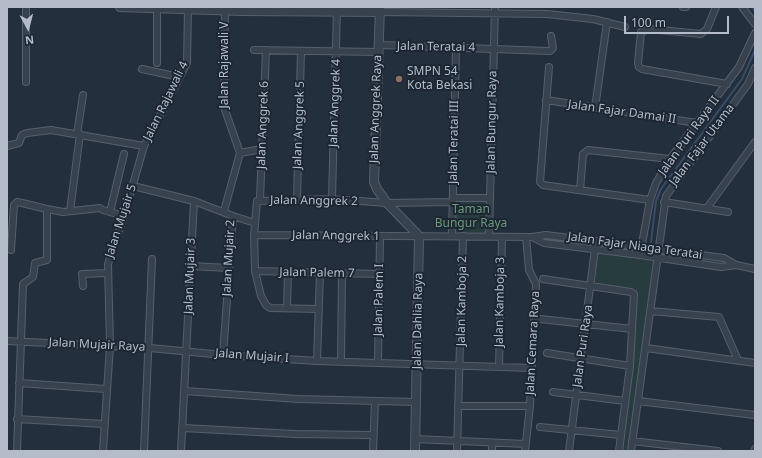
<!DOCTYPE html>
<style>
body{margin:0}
#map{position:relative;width:762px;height:458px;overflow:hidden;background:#242f3e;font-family:"Noto Sans",sans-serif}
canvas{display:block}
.frame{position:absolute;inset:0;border:8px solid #b4bcc9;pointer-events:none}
.north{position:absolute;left:8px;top:8px;width:40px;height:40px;-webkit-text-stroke:3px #1d2633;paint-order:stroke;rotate:173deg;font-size:11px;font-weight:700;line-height:16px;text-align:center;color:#b4bcc9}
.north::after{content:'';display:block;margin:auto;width:14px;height:18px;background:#b4bcc9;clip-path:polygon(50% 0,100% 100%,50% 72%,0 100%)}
.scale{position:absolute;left:624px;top:16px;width:105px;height:18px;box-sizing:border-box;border:2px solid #b4bcc9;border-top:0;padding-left:5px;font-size:12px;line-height:14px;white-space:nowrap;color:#b4bcc9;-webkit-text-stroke:3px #1d2633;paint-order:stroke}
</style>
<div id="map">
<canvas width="762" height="458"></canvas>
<div class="frame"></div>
<div class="north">N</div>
<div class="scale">100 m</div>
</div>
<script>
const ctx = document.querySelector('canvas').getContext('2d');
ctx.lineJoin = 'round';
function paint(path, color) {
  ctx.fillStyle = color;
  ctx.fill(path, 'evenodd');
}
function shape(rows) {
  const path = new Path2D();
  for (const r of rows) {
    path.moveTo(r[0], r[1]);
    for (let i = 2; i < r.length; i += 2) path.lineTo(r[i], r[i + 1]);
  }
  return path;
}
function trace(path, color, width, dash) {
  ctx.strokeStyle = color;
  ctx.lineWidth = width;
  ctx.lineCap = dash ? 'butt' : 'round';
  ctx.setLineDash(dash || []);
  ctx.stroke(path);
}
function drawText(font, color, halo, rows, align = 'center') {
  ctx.font = font + ' "Noto Sans",sans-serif';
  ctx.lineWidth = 4;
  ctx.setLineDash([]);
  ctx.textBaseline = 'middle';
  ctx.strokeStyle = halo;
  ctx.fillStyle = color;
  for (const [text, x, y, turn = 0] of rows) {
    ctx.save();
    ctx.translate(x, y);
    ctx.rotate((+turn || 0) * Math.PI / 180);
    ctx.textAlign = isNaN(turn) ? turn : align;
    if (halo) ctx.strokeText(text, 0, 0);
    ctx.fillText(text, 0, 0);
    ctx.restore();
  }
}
paint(shape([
 [454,200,489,200,488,235,453,234],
 [546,236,593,242,593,247,544,241,537,238],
 [661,251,723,260,731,264,721,266,660,256],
 [597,252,655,259,629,451,622,451,632,366,636,291,595,284]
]), '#263c3f');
trace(shape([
 [752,7,755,11],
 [651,242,656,201,661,189,742,79,755,50]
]), '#394c67', 2);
const minor = shape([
 [683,7,686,7],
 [716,7,707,29,701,34,649,29,641,32,638,63,639,67,642,69,727,84],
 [742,7,755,24],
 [380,12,547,14,593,19,625,27],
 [379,45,550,51,553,48,551,36],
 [254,50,378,52],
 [157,63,157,8],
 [549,67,540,182,543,185,650,200],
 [142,69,179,77],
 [26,82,26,7],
 [546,100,697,123],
 [595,108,607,22],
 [77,134,83,95],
 [7,146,19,143,22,135,27,133,51,130,144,146],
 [240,153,262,149],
 [133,186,194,201,233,216,223,355],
 [580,190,583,154,588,150,670,159],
 [453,198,490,198],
 [332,199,337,7],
 [260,200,266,50],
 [297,200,301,51],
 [664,202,728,212],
 [707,208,755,142],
 [70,211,80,134],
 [224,211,240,153,224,107,225,10],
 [110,212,124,154],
 [233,216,255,223],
 [254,235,532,237,546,235,724,258,736,265,755,269],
 [452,236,456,47],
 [489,236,495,7],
 [532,237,544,243,640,255,721,267,736,265],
 [11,250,14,205,17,202,22,203,47,209],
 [640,255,650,200,656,183,670,159,739,67,755,33],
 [191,266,229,268],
 [255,271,379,274],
 [543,279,631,292,634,294,630,366,619,451],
 [83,286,82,274,108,273],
 [287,308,288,272],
 [319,309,270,308,266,305,261,296,255,271,254,235,257,201,332,199,387,203,452,202],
 [650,311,719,317,738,360],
 [540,319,632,329],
 [7,341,150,348,223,355,317,361,532,368],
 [646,348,755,363],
 [547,353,630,366],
 [317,361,320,273],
 [341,361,342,273],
 [378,363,380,237],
 [499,367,502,237],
 [19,383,106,389],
 [185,391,298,399,416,402],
 [553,392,625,401],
 [638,401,755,415],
 [458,406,530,406],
 [17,419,104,424],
 [540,427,621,435],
 [183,428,295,434,373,435],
 [415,439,526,444],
 [632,441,718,451],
 [17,451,23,284,33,277,35,263,47,260,47,209,63,212,100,208,103,210,124,216],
 [103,451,110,346,108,264,124,216,144,146,187,63,188,9],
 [144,451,152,259],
 [181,451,194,201],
 [373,451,375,401],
 [457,451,463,236],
 [492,451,492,443],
 [525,451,530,406,536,284,529,270,526,237],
 [569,451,596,241],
 [631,451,666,196,748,84,755,68],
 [754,451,755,449]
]);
const tertiary = shape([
 [120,7,242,11,380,12],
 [380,7,374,182,377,189,387,203,419,236,415,451]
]);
trace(minor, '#565f6c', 8);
trace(tertiary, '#565f6c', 10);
trace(minor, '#38414e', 6);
trace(tertiary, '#38414e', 8);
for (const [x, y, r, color] of [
 [399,79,4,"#8d6e63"]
]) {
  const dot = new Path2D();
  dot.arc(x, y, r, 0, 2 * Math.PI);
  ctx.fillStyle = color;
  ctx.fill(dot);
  trace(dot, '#1d2633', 1.5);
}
drawText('12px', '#b4bcc9', '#1d2633', [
 ["Jalan Teratai 4",436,47,1],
 ["Jalan Rajawali V",225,65,-90],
 ["Jalan Rajawali 4",166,101,-64],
 ["Jalan Anggrek 4",335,103,-88],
 ["Jalan Anggrek Raya",376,109,-88],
 ["Jalan Fajar Damai II",622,112,8],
 ["Jalan Bungur Raya",492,122,-89],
 ["Jalan Anggrek 6",263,125,-88],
 ["Jalan Anggrek 5",299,125,-88],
 ["Jalan Puri Raya II",689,136,-54],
 ["Jalan Teratai III",454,142,-89],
 ["Jalan Fajar Utama",702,145,-53],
 ["Jalan Anggrek 2",314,201,1],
 ["Jalan Mujair 5",121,221,-72],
 ["Jalan Anggrek 1",336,236,1],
 ["Jalan Fajar Niaga Teratai",635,246,8],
 ["Jalan Mujair 2",229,258,-87],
 ["Jalan Palem 7",317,273,1],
 ["Jalan Mujair 3",190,276,-88],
 ["Jalan Palem I",379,300,-89],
 ["Jalan Kamboja 2",462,301,-89],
 ["Jalan Kamboja 3",500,302,-89],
 ["Jalan Dahlia Raya",418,321,-89],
 ["Jalan Cemara Raya",533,343,-87],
 ["Jalan Mujair Raya",97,345,3],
 ["Jalan Puri Raya",583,346,-82],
 ["Jalan Mujair I",252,356,4]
]);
drawText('12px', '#b4bcc9', '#1d2633', [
 ["SMPN 54",407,72],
 ["Kota Bekasi",407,86]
], 'left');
drawText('12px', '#6b9a76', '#1d2633', [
 ["Taman",471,210],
 ["Bungur Raya",471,224]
]);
</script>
